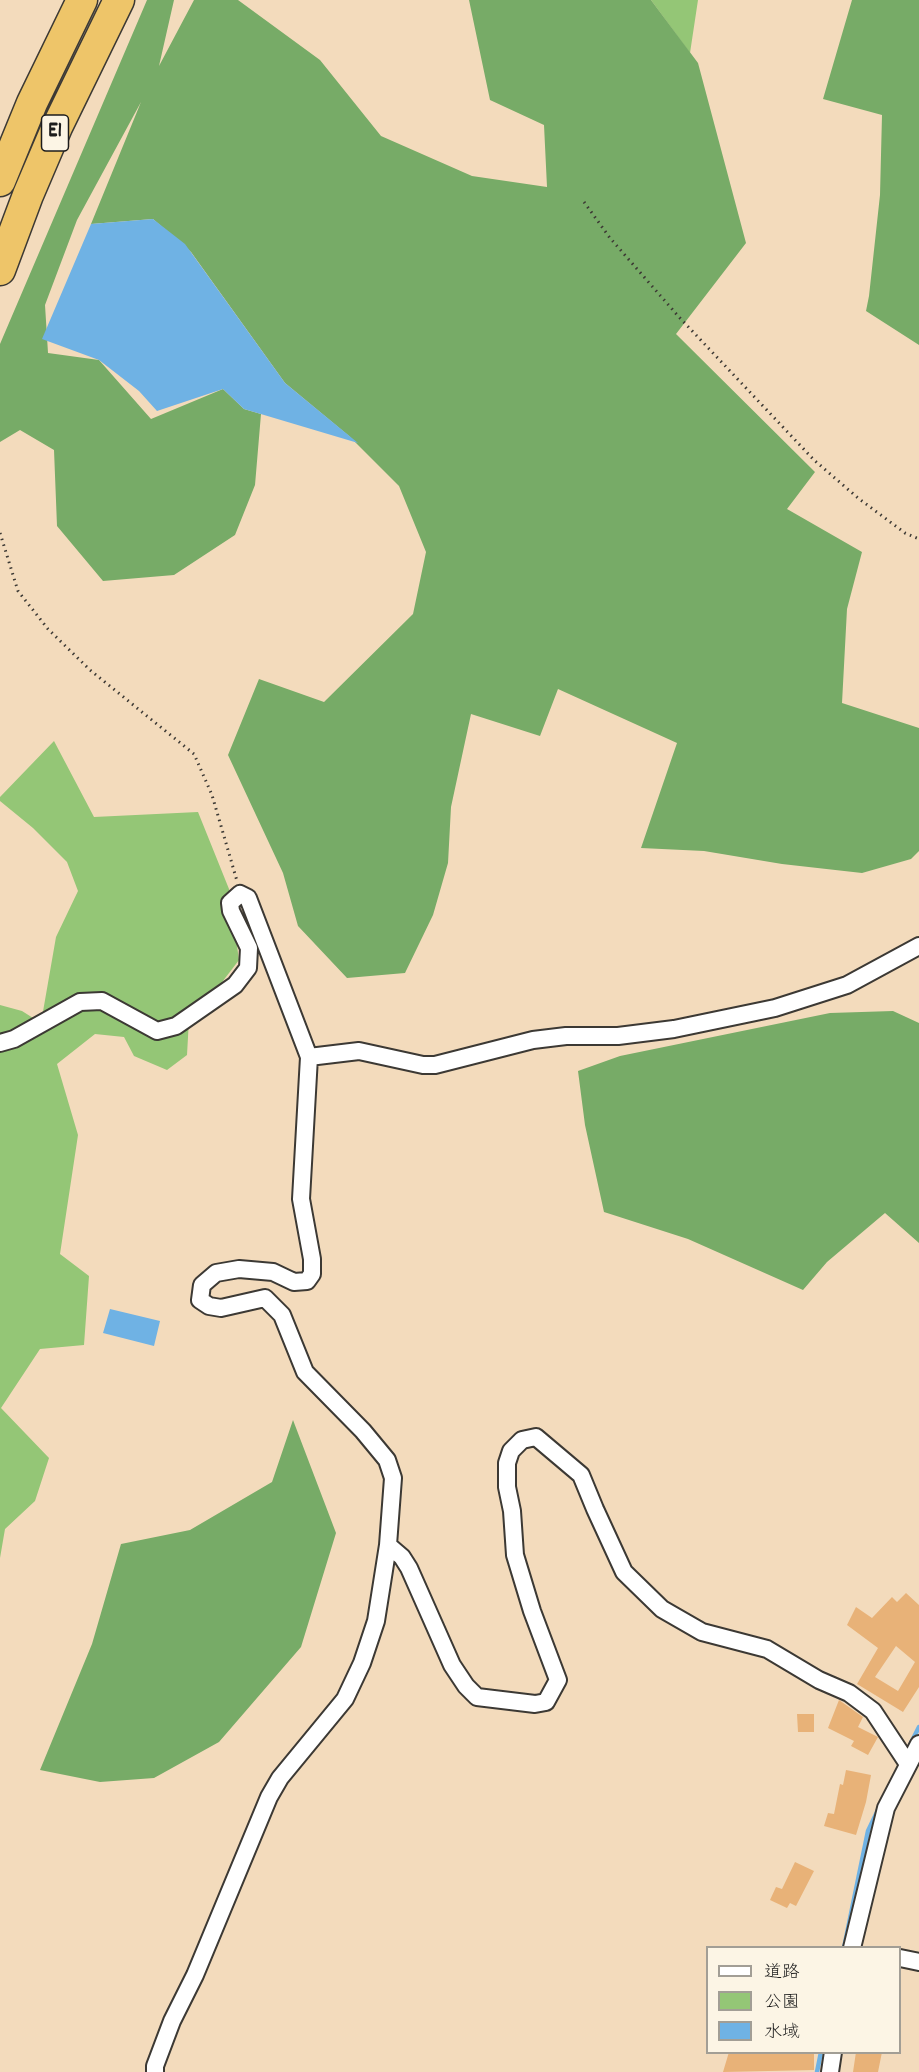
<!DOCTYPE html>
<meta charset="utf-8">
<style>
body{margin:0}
#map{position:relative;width:919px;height:2072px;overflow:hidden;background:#f3dbbc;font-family:Dekko,"Klee One",sans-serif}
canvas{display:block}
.legend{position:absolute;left:706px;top:1946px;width:195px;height:108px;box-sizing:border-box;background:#fcf5e5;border:2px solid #a29e95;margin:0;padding:8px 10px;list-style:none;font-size:18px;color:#1c1c1c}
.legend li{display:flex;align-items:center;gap:12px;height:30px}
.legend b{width:30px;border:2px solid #a29e95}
</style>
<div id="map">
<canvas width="919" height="2072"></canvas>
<ul class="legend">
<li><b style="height:8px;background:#fff"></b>道路</li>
<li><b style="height:16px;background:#94c676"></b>公園</li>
<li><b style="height:16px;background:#6fb2e4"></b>水域</li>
</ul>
</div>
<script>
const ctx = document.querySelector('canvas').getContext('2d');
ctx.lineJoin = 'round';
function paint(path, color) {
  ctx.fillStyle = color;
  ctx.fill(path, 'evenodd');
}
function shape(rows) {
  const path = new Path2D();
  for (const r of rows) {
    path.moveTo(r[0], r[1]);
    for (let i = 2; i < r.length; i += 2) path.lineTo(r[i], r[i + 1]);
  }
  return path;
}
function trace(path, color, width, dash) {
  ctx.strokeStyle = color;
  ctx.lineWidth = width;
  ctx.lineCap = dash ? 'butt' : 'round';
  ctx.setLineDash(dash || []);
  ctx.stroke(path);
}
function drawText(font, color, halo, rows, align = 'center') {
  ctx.font = font + ' Dekko,sans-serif';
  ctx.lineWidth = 4.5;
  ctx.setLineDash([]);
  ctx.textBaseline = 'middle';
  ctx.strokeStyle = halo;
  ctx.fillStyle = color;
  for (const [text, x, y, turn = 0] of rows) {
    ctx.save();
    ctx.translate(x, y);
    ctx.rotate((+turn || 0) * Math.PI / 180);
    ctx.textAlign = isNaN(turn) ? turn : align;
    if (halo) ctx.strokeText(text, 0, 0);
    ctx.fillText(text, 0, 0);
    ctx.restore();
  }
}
paint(shape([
 [651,0,698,0,690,53],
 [54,741,94,817,198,812,229,889,239,960,216,990,189,1019,187,1055,167,1070,134,1056,124,1037,95,1034,57,1064,78,1135,60,1254,89,1276,84,1345,40,1349,1,1408,49,1458,35,1501,5,1529,0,1558,0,1005,22,1011,41,1023,56,937,78,891,67,862,33,828,0,801,0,797]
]), '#94c676');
paint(shape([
 [147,0,174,0,159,66,194,0,238,0,320,60,381,136,472,176,547,187,544,125,490,100,469,0,651,0,698,63,746,243,676,334,815,472,787,509,862,552,847,609,842,703,919,728,919,851,911,859,862,873,782,864,704,851,641,848,677,743,558,689,540,736,471,714,451,807,448,863,433,915,405,973,347,978,298,926,283,873,228,755,259,679,324,702,413,614,426,552,399,486,349,436,285,383,191,252,153,219,91,224,141,102,77,220,45,305,48,353,99,360,151,419,223,389,244,409,261,414,255,485,235,535,174,575,103,581,57,526,54,450,20,430,0,442,0,344],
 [852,0,919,0,919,345,866,311,869,296,880,195,882,115,823,99],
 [893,1011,919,1023,919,1243,885,1213,827,1262,803,1290,688,1239,604,1212,585,1125,578,1071,620,1056,830,1013],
 [293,1420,336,1533,301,1647,219,1742,154,1778,100,1782,40,1770,92,1644,121,1544,190,1530,272,1482]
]), '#77ab67');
paint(shape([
 [153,219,185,244,285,383,358,443,244,409,223,389,157,411,139,391,99,360,42,339,91,224],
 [110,1309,160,1321,154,1346,103,1333]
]), '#6fb2e4');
trace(shape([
 [911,1743,919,1727],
 [844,1948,868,1831,878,1810],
 [817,2072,821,2052]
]), '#6fb2e4', 4.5);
paint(shape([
 [906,1593,919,1605,919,1687,903,1712,857,1684,878,1648,847,1625,856,1607,872,1618,892,1597,897,1602],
 [896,1646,915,1662,898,1691,875,1677],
 [839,1700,863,1717,858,1727,878,1737,868,1755,851,1746,854,1741,828,1728],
 [797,1714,814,1714,814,1732,798,1732],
 [846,1770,871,1775,866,1802,856,1835,824,1826,828,1813,834,1814,840,1784,843,1785],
 [795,1862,814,1871,796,1906,790,1903,787,1908,770,1900,776,1887,782,1889],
 [729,2052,814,2052,814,2070,723,2072],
 [856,2052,882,2052,878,2072,853,2072]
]), '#e8b278');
const street = shape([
 [0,1043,14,1039,80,1002,102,1001,157,1031,176,1026,235,985,248,968,249,948,231,911,230,903,240,894,248,898,309,1057,301,1199,312,1259,312,1274,307,1281,294,1282,273,1272,239,1269,216,1273,202,1285,200,1300,209,1306,221,1308,265,1298,282,1315,305,1372,363,1431,387,1460,393,1478,388,1545,376,1621,362,1663,345,1699,280,1778,269,1797,195,1975,172,2021,155,2066,155,2072],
 [309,1057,359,1051,423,1065,435,1065,533,1040,566,1036,618,1036,674,1029,775,1008,847,985,919,946],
 [388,1545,402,1557,409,1568,452,1665,466,1686,477,1697,535,1704,546,1702,558,1680,532,1611,515,1555,512,1511,507,1487,507,1463,511,1451,522,1440,536,1437,581,1475,595,1509,624,1572,662,1609,702,1632,767,1649,819,1680,849,1693,873,1711,908,1764],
 [852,1948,886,1808,919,1744],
 [900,1958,919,1962],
 [830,2072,833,2052]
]);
const highway = shape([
 [0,181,32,103,82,0],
 [0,270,28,195,57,127,119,0]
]);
trace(street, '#3c3934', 20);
trace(highway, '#3c3934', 33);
trace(shape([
 [584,202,610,238,679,317,814,460,858,498,905,533,919,539],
 [0,533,18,591,48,629,90,670,194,754,212,795,237,881]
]), '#3c3934', 3, [1.5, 4.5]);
trace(street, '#fff', 16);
trace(highway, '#eec569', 30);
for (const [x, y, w] of [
 [55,133,27]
]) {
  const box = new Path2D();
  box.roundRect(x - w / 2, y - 18, w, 36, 4.5);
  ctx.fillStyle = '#fcf5e5';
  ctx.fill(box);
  trace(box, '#1c1c1c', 1.5);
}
drawText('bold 21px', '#1c1c1c', null, [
 ["E1",55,133]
]);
</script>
